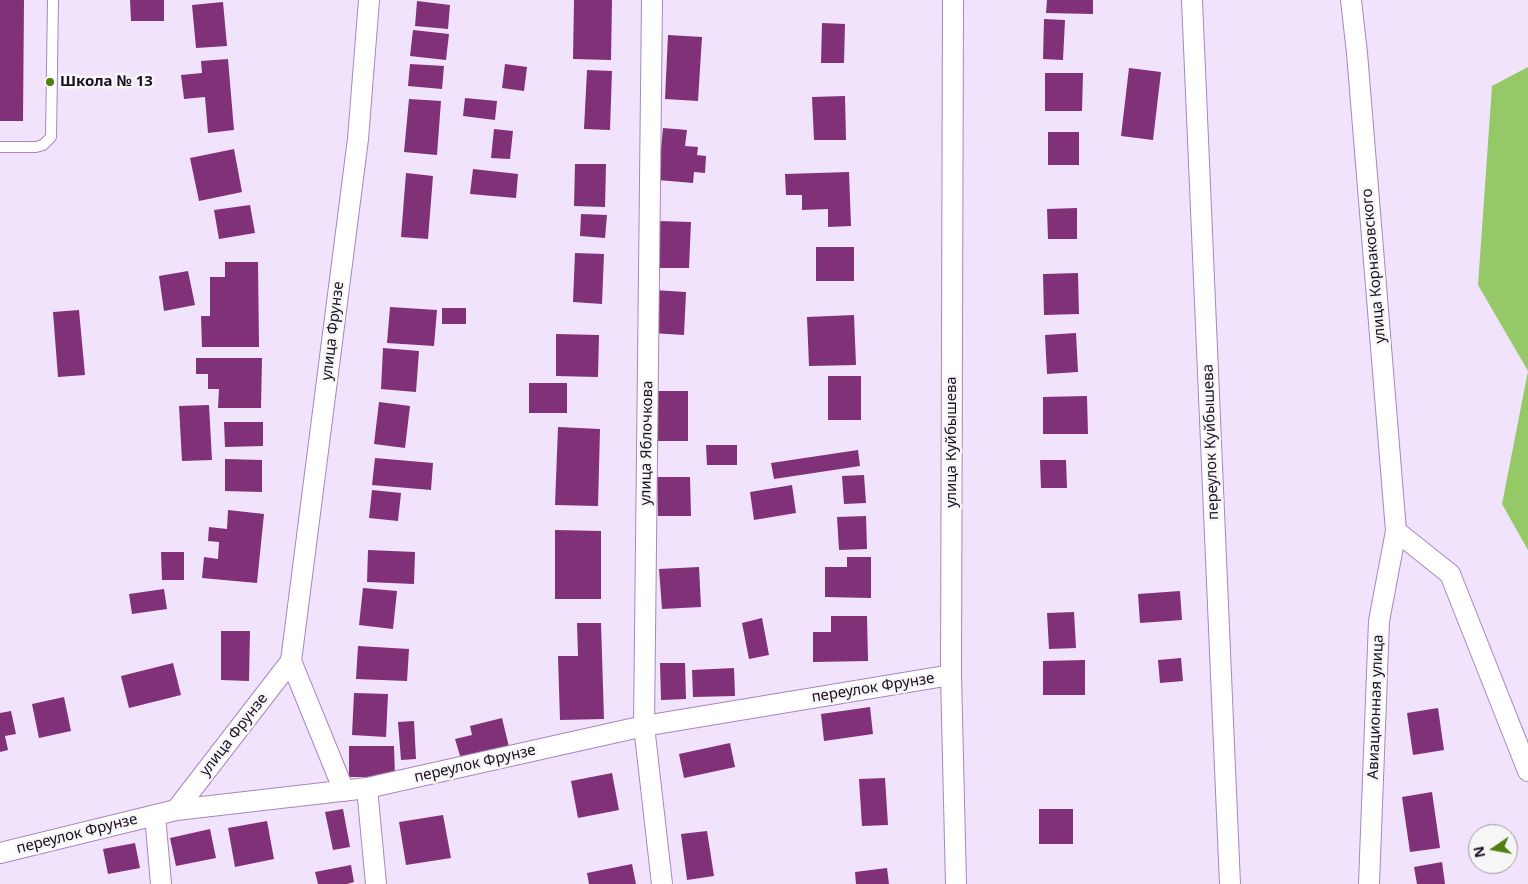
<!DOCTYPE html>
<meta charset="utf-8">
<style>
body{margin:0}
#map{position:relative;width:1528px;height:884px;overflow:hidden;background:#f1e3fb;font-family:"Noto Sans",sans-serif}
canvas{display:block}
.north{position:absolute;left:1468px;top:824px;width:50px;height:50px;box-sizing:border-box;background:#f6f6f6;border:1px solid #9f9aa2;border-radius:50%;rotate:258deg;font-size:14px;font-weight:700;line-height:20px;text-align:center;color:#1c0f24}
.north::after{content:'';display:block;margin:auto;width:18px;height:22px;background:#4e7f0f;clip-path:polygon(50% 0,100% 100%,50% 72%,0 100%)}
</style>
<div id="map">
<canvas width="1528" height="884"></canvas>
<div class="north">N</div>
</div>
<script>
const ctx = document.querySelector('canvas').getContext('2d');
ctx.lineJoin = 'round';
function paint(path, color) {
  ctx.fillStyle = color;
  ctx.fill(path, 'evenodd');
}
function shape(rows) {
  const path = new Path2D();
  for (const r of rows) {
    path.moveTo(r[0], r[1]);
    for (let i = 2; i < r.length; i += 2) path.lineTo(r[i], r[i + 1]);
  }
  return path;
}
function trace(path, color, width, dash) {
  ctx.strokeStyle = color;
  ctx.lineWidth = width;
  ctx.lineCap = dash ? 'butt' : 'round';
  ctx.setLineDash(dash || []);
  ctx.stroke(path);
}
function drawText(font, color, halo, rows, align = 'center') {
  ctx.font = font + ' "Noto Sans",sans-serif';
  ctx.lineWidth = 5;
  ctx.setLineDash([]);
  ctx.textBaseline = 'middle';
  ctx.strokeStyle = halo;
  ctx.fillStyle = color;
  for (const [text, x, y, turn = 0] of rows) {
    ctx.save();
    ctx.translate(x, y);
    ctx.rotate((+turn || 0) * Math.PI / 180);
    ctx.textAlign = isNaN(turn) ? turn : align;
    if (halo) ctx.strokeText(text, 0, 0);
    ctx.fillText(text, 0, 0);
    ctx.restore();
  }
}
paint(shape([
 [1528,67,1528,550,1502,504,1528,371,1478,285,1492,86]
]), '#95c967');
paint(shape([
 [0,0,24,0,23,121,0,121],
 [130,0,164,0,164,21,131,21],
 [574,0,612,0,611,60,573,59],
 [1047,0,1093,0,1093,14,1046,13],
 [417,1,450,5,448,29,415,26],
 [223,2,227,46,196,48,192,5],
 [1044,19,1065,20,1063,60,1043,59],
 [822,23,845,24,844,63,821,63],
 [413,30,449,34,446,60,410,56],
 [668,35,702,37,698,101,665,99],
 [228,59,234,130,208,133,205,97,184,99,181,75,202,73,201,61],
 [410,64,444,66,442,89,408,86],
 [505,64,527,67,524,91,502,88],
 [1129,68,1161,72,1153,140,1121,136],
 [587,70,612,71,610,130,584,129],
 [1045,73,1083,73,1082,111,1045,111],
 [845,96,846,140,814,140,812,97],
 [465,98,497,101,495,120,463,116],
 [409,99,441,101,437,155,404,152],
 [663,128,687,130,685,146,698,147,697,155,706,156,705,173,694,172,693,183,658,180],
 [494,129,513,131,510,159,491,158],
 [1048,132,1079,132,1079,165,1048,165],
 [234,149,242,192,199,201,190,158],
 [575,164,606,164,605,207,574,206],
 [473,169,518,174,516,198,470,194],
 [849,172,851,226,828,227,828,209,802,210,802,195,786,195,785,174],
 [406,173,433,176,428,239,401,237],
 [250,205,255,233,219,239,214,210],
 [1077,208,1077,239,1048,239,1047,209],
 [581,214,607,215,605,238,580,236],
 [658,221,691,222,689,268,657,268],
 [816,247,854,247,854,281,816,281],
 [575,253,604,254,602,304,573,302],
 [225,262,258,262,259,347,202,347,201,316,210,316,210,277,225,277],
 [188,271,195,305,164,311,159,276],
 [1078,273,1079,314,1044,315,1043,274],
 [654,290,686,292,684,335,651,333],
 [390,307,437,310,434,346,387,343],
 [442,308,466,308,466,324,442,324],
 [79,310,85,375,58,377,53,312],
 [854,315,856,365,809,366,807,317],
 [1076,333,1078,372,1047,374,1045,335],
 [556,334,599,335,598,377,556,376],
 [383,348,419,351,416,392,381,389],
 [196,358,262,358,261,408,218,408,219,389,208,389,208,374,196,374],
 [828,376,861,376,861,420,828,420],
 [529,383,567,383,567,413,529,413],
 [655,391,688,391,688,441,654,441],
 [1087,396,1088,434,1043,434,1043,397],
 [379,402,410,406,405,448,374,444],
 [209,405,212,460,182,461,179,406],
 [224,422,263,422,263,446,225,447],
 [558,427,600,429,598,506,555,505],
 [706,445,737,445,737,465,707,465],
 [858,450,860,466,774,479,771,463],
 [375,458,433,463,431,490,372,485],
 [225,459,262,460,262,492,225,491],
 [1040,460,1066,460,1067,488,1041,488],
 [864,475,866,503,844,504,842,476],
 [657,477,690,477,691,516,658,516],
 [792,485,796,513,754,520,750,492],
 [372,490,401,493,398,521,369,518],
 [228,510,264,514,257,583,202,578,204,557,218,559,219,542,208,541,209,527,227,529],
 [866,516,867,549,839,550,837,517],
 [555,530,601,531,601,599,555,599],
 [368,550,415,552,414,584,367,582],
 [161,552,184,552,184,580,162,580],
 [847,557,871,557,871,598,825,597,825,567,847,567],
 [699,567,701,607,662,609,659,569],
 [363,588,397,591,393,629,359,625],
 [164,589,167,609,132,614,129,594],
 [1180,591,1182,620,1140,623,1138,594],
 [1074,612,1076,648,1049,649,1047,613],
 [831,616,867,616,868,661,813,662,813,632,831,632],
 [762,618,769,655,749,659,742,623],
 [577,623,601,623,604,719,560,720,558,656,578,656],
 [221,631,250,631,249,681,221,680],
 [358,646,409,649,407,681,356,679],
 [1181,658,1183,681,1160,683,1158,660],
 [1085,660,1085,695,1043,695,1043,661],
 [173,663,181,695,129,708,121,676],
 [660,663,685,663,686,699,661,700],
 [734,668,735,696,693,697,692,670],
 [354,693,388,694,386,737,352,735],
 [64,697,71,731,39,738,32,704],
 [870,707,873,734,824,741,821,714],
 [1438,708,1444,750,1413,755,1407,713],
 [11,711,16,734,5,736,8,750,0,752,0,713],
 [502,718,509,747,461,759,455,739,472,735,470,726],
 [414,721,416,759,401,760,398,722],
 [730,743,735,767,684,778,679,754],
 [349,746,394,746,395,777,349,777],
 [612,773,619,810,578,818,571,781],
 [885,778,888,825,862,826,859,779],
 [1432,792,1440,848,1410,852,1402,797],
 [343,809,350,847,333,850,325,812],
 [1039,809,1073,809,1073,844,1039,844],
 [443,815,451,858,406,865,399,822],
 [267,821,274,859,235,867,228,828],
 [210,829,216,858,176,866,170,838],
 [707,831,714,876,687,880,681,834],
 [135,843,140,868,108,874,103,849],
 [1442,862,1445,884,1417,884,1414,867],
 [632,864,636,884,589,884,587,873],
 [351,865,354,882,347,884,318,884,315,872],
 [887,868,889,884,856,884,855,872]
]), '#803177');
const service = shape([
 [0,147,36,147,43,145,51,137,53,0]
]);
const minor = shape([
 [652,0,644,726,662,884],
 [953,0,951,675,956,884],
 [1192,0,1230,884],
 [1351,0,1357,53,1396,531,1379,621,1369,884],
 [1396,531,1450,574,1528,771],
 [291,661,344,791],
 [367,788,376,884],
 [176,810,291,661,358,139,369,0],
 [155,815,161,884],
 [0,853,176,810,367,788,644,726,951,675]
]);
trace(service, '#a986bf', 12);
trace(minor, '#a986bf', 22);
trace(service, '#fff', 10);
trace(minor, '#fff', 20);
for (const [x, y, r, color] of [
 [50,82,5,"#4e7f0f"]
]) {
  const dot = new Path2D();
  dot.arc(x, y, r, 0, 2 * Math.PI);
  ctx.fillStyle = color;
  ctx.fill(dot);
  trace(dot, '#f6f6f6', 2);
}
drawText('bold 15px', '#1c0f24', '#f6f6f6', [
 ["Школа № 13",60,82]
], 'left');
drawText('15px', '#1c0f24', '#f6f6f6', [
 ["улица Корнаковского",1374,266,-95],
 ["улица Фрунзе",333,331,-83],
 ["улица Куйбышева",952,442,-90],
 ["переулок Куйбышева",1211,442,-92],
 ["улица Яблочкова",647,443,-89],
 ["переулок Фрунзе",873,688,-9],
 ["Авиационная улица",1376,707,-88],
 ["улица Фрунзе",234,735,-52],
 ["переулок Фрунзе",475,764,-13],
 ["переулок Фрунзе",77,834,-14]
]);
</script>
